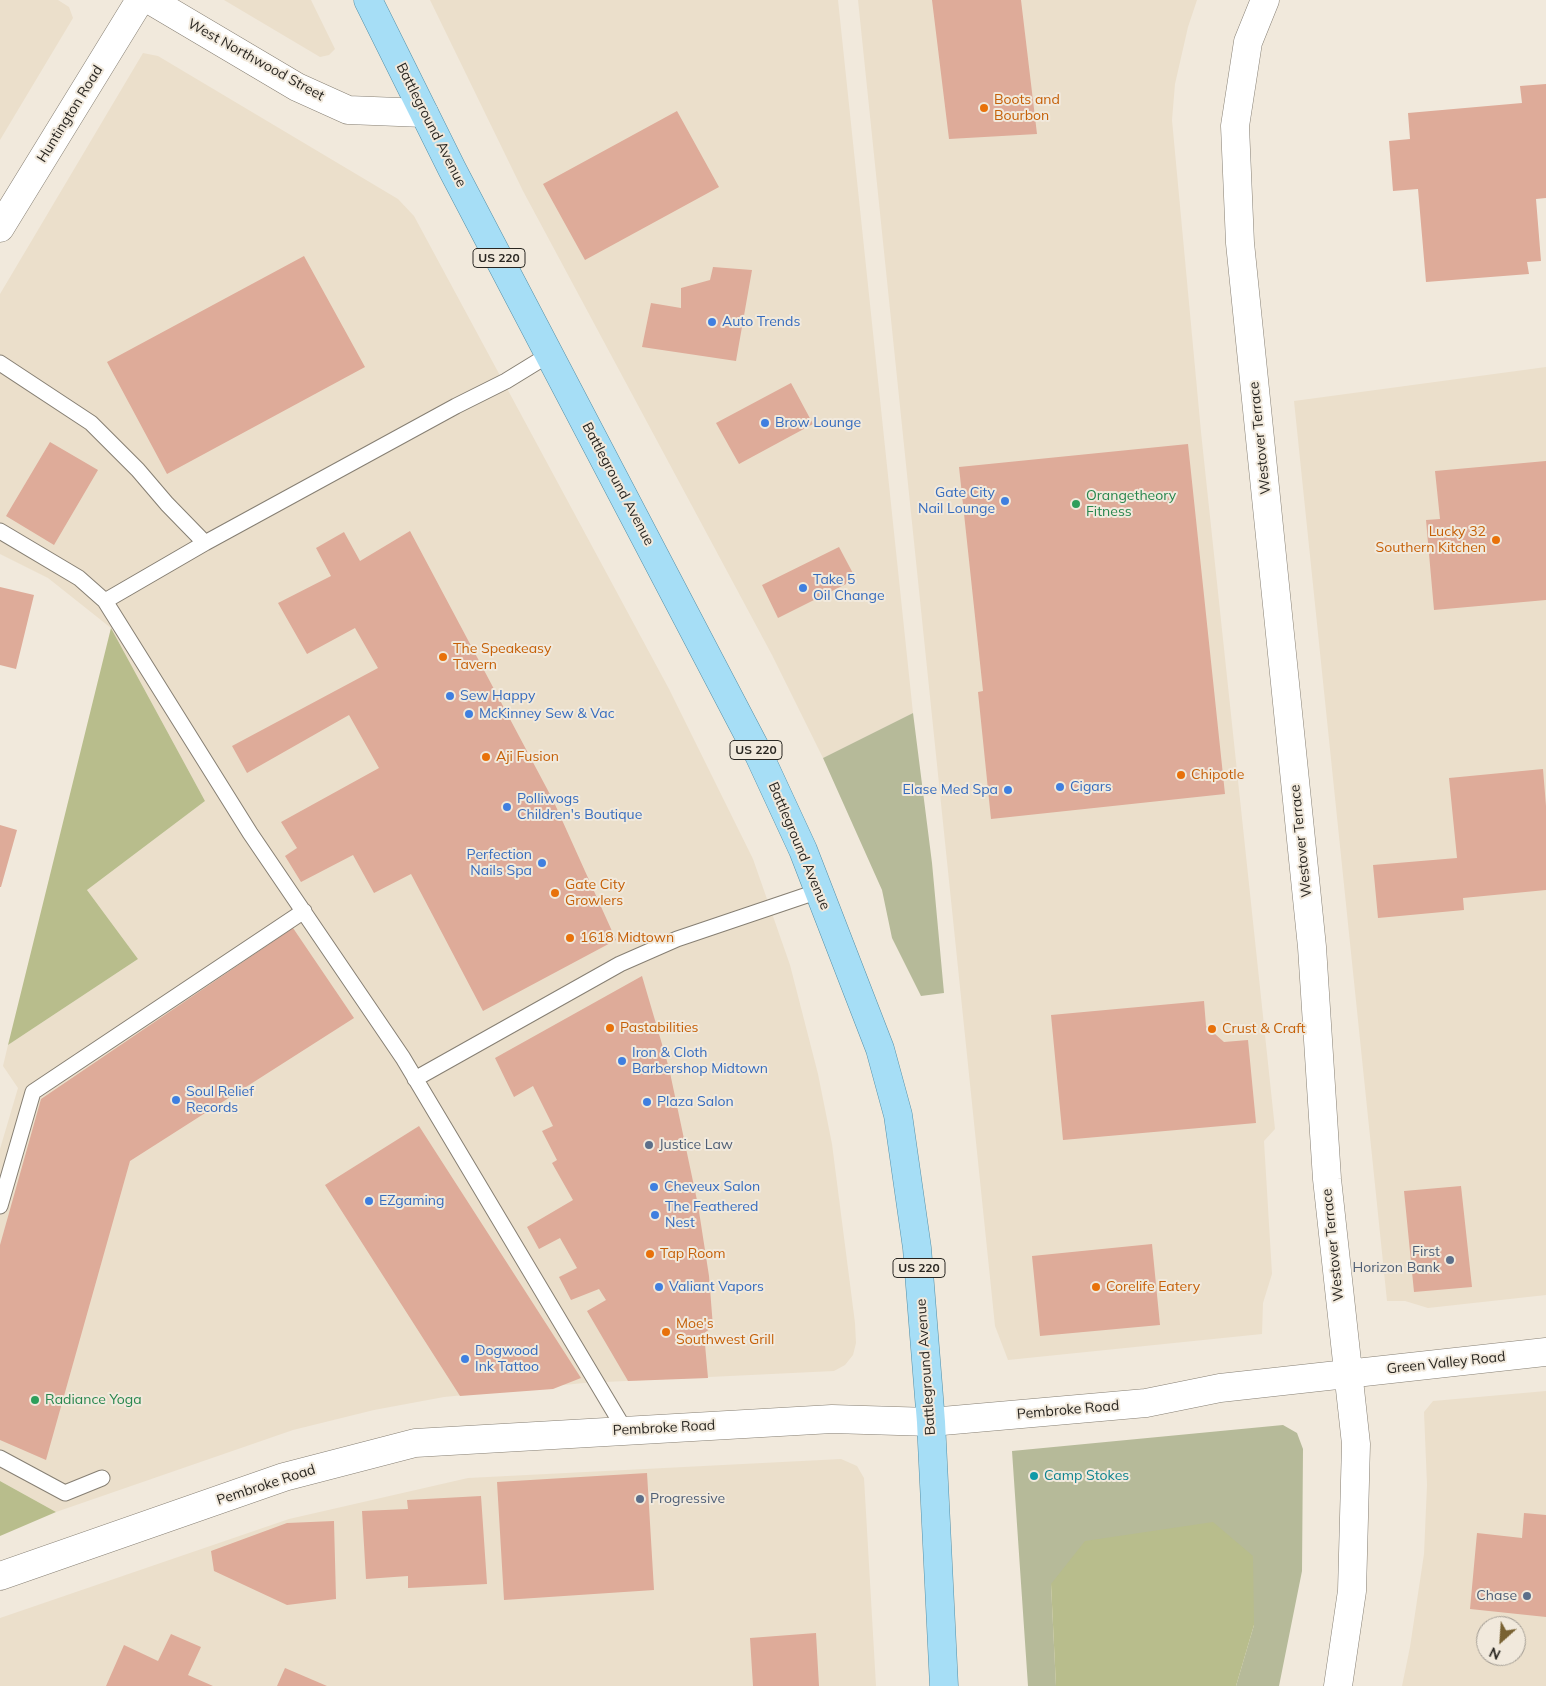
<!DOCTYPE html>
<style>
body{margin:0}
#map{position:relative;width:1546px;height:1686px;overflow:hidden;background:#f1e9dc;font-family:Mulish,sans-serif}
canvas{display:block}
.north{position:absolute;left:1476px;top:1616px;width:50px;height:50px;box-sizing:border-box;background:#f1e9dc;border:1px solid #a19b92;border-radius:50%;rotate:206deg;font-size:14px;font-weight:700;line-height:20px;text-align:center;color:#2a2722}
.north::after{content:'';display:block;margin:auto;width:18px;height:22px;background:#796232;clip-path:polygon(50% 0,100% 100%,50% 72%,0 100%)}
</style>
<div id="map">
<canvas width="1546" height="1686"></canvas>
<div class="north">N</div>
</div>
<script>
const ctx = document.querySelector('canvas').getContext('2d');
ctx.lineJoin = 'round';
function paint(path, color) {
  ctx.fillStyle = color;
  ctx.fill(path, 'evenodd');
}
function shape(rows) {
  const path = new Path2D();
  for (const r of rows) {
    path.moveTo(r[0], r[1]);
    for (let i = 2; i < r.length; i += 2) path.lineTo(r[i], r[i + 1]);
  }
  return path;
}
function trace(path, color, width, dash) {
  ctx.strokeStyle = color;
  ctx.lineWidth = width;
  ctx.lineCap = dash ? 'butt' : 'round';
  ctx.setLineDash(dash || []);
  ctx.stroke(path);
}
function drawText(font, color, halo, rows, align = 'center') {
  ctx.font = font + ' Mulish,sans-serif';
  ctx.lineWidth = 4;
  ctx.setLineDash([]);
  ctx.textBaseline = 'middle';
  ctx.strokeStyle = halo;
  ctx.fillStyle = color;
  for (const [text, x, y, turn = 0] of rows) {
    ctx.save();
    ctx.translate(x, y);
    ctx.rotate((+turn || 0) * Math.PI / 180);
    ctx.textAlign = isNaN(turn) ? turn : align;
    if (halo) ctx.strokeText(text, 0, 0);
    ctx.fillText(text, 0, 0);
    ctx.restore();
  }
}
paint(shape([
 [0,0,58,0,69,7,73,18,0,140],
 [224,0,311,0,335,49,329,55,320,57],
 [430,0,838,0,913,713,823,758,772,655,523,191],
 [858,0,1197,0,1188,27,1175,84,1172,120,1201,432,1275,1129,1264,1141,1272,1274,1263,1303,1262,1334,1008,1360,995,1326],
 [143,53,158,56,398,199,414,216,669,689,753,859,790,965,818,1074,832,1144,855,1323,856,1343,853,1355,845,1365,834,1371,584,1383,444,1397,374,1410,293,1430,56,1512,0,1481,0,1149,18,1088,3,1066,8,1045,138,959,87,890,205,801,111,628,48,578,0,554,0,294],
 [1546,367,1546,1295,1428,1308,1405,1301,1387,1301,1294,401],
 [1546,1391,1546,1686,1402,1686,1410,1647,1424,1554,1427,1485,1424,1412,1433,1401],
 [1486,1626,1516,1626,1516,1656,1486,1656],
 [841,1459,857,1466,864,1478,876,1686,0,1686,0,1618,289,1519,468,1478]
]), '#ebdfcb');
paint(shape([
 [913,713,932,863,944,993,921,996,892,938,882,890,823,758],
 [1283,1425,1297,1433,1303,1449,1302,1571,1279,1686,1236,1686,1254,1625,1051,1584,1056,1686,1028,1686,1012,1451]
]), '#b6ba99');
paint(shape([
 [111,628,205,801,87,890,138,959,8,1045],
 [0,1481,56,1512,0,1536],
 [1213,1522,1253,1556,1254,1625,1236,1686,1056,1686,1051,1584,1085,1541]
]), '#b8bd8c');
paint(shape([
 [932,0,1021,0,1037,134,949,139],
 [1546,84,1546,198,1536,199,1541,261,1527,262,1529,274,1426,282,1418,189,1393,191,1389,141,1410,139,1408,113,1522,103,1520,86],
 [677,111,719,187,585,260,543,184],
 [304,256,365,367,167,474,107,362],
 [713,267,752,270,736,361,642,347,651,303,681,308,681,288,710,280],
 [791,383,813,424,739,464,716,423],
 [50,442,98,470,54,545,6,516],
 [1188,444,1225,794,991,819,978,692,983,691,959,467],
 [1546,461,1546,600,1434,610,1426,520,1440,519,1435,471],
 [410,531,553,800,616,940,483,1011,411,874,374,893,353,855,301,882,285,856,297,848,281,822,379,768,349,715,247,773,232,746,378,668,355,628,307,654,278,603,331,576,316,548,344,532,360,561],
 [839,547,856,579,778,618,762,585],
 [0,587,34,595,16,669,0,665],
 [1543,769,1546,806,1546,890,1463,898,1464,910,1378,918,1373,865,1457,858,1449,778],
 [0,825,17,830,1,887,0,887],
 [293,928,354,1018,130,1161,46,1460,0,1440,0,1245,41,1099],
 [642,976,669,1068,698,1205,709,1276,713,1327,704,1333,708,1378,628,1381,587,1311,606,1300,599,1289,571,1300,559,1277,577,1268,560,1238,539,1249,527,1227,573,1200,552,1163,557,1160,542,1131,553,1126,533,1086,514,1097,495,1058],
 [1204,1001,1206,1026,1224,1042,1248,1040,1256,1123,1063,1140,1051,1015],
 [419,1126,581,1378,553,1389,460,1396,325,1185],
 [1461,1186,1472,1287,1414,1292,1404,1191],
 [1152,1244,1160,1325,1040,1336,1032,1256],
 [647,1473,654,1590,504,1600,497,1482],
 [481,1496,487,1584,408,1588,408,1576,366,1579,362,1511,408,1509,407,1500],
 [1524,1513,1546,1515,1546,1617,1470,1609,1477,1533,1522,1538],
 [334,1521,336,1599,287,1605,214,1571,211,1551,287,1523],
 [816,1633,819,1686,753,1686,750,1638],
 [171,1634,201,1647,188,1675,213,1686,106,1686,124,1645,158,1661],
 [285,1668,327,1686,277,1686]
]), '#deab99');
const lane = shape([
 [0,363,91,423,138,470,167,504,205,543],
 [0,531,79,578,105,601,250,833,403,1058,625,1430],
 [105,601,205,543,456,406,506,381,550,354],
 [415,1079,620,964,677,939,819,891],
 [0,1206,33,1092,304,911],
 [0,1458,65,1493,102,1478]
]);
const street = shape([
 [150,0,297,87,348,110,424,113],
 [0,228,140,0],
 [0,1576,284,1477,415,1443,832,1419,931,1422]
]);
const secondary = shape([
 [1265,0,1248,42,1235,126,1240,243,1312,947,1327,1179,1356,1444,1352,1591,1338,1686],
 [931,1422,1146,1403,1220,1388,1546,1352]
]);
const primary = shape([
 [368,0,452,169,759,755,803,850,880,1049,898,1115,917,1248,931,1422,944,1686]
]);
trace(lane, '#867f73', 17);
trace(street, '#867f73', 29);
trace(secondary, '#867f73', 29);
trace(primary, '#5490a8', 29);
trace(lane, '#fff', 15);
trace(street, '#fff', 28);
trace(secondary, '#fff', 28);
trace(primary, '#a6def6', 28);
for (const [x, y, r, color] of [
 [984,108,5,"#e8710a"],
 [712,322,5,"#3f7fe0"],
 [765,423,5,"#3f7fe0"],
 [1005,501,5,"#3f7fe0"],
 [1076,504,5,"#2e9e5b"],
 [1496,540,5,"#e8710a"],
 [803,588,5,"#3f7fe0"],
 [443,657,5,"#e8710a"],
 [450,696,5,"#3f7fe0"],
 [469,714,5,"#3f7fe0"],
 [486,757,5,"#e8710a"],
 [1181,775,5,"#e8710a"],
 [1060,787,5,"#3f7fe0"],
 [1008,790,5,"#3f7fe0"],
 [507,807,5,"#3f7fe0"],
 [542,863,5,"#3f7fe0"],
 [555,893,5,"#e8710a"],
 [570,938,5,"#e8710a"],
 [610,1028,5,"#e8710a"],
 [1212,1029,5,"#e8710a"],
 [622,1061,5,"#3f7fe0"],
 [176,1100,5,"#3f7fe0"],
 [647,1102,5,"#3f7fe0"],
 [649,1145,5,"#5c6f8a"],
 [654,1187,5,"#3f7fe0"],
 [369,1201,5,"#3f7fe0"],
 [655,1215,5,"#3f7fe0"],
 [650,1254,5,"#e8710a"],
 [1450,1260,5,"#5c6f8a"],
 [659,1287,5,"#3f7fe0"],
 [1096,1287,5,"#e8710a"],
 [666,1332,5,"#e8710a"],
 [465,1359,5,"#3f7fe0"],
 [35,1400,5,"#2e9e5b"],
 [1034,1476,5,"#0f9aa8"],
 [640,1499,5,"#5c6f8a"],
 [1527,1596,5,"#5c6f8a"]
]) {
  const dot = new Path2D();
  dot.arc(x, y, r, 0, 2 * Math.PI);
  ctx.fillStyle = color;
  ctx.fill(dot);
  trace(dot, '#f1e9dc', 2);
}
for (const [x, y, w] of [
 [499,258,52],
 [756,750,52],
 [919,1268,52]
]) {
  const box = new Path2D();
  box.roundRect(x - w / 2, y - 9.5, w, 19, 4);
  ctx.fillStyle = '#f1e9dc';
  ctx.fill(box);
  trace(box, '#2a2722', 1);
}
drawText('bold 12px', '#2a2722', null, [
 ["US 220",499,258],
 ["US 220",756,750],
 ["US 220",919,1268]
]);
drawText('14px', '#2a2722', '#f1e9dc', [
 ["West Northwood Street",256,60,29],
 ["Huntington Road",70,114,-58],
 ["Battleground Avenue",431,125,63],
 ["Westover Terrace",1260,438,-96],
 ["Battleground Avenue",618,484,62],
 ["Westover Terrace",1301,841,-96],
 ["Battleground Avenue",799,846,67],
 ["Westover Terrace",1333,1245,-96],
 ["Green Valley Road",1446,1363,-6],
 ["Battleground Avenue",926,1367,-94],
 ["Pembroke Road",1068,1410,-5],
 ["Pembroke Road",664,1428,-3],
 ["Pembroke Road",266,1485,-18]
]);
drawText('14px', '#c56008', '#f1e9dc', [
 ["Boots and",994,100],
 ["Bourbon",994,116],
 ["Lucky 32",1486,532,"right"],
 ["Southern Kitchen",1486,548,"right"],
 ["The Speakeasy",453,649],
 ["Tavern",453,665],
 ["Aji Fusion",496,757],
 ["Chipotle",1191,775],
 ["Gate City",565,885],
 ["Growlers",565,901],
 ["1618 Midtown",580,938],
 ["Pastabilities",620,1028],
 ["Crust & Craft",1222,1029],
 ["Tap Room",660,1254],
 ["Corelife Eatery",1106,1287],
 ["Moe's",676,1324],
 ["Southwest Grill",676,1340]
], 'left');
drawText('14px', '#366cbe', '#f1e9dc', [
 ["Auto Trends",722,322],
 ["Brow Lounge",775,423],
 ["Gate City",995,493,"right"],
 ["Nail Lounge",995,509,"right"],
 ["Take 5",813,580],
 ["Oil Change",813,596],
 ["Sew Happy",460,696],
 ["McKinney Sew & Vac",479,714],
 ["Cigars",1070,787],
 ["Elase Med Spa",998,790,"right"],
 ["Polliwogs",517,799],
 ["Children's Boutique",517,815],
 ["Perfection",532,855,"right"],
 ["Nails Spa",532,871,"right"],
 ["Iron & Cloth",632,1053],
 ["Barbershop Midtown",632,1069],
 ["Soul Relief",186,1092],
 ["Records",186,1108],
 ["Plaza Salon",657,1102],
 ["Cheveux Salon",664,1187],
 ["EZgaming",379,1201],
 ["The Feathered",665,1207],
 ["Nest",665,1223],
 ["Valiant Vapors",669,1287],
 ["Dogwood",475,1351],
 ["Ink Tattoo",475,1367]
], 'left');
drawText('14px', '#27864d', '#f1e9dc', [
 ["Orangetheory",1086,496],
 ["Fitness",1086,512],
 ["Radiance Yoga",45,1400]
], 'left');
drawText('14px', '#4e5e75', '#f1e9dc', [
 ["Justice Law",659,1145],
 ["First",1440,1252,"right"],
 ["Horizon Bank",1440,1268,"right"],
 ["Progressive",650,1499],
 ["Chase",1517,1596,"right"]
], 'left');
drawText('14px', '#0d838f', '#f1e9dc', [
 ["Camp Stokes",1044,1476]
], 'left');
</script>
